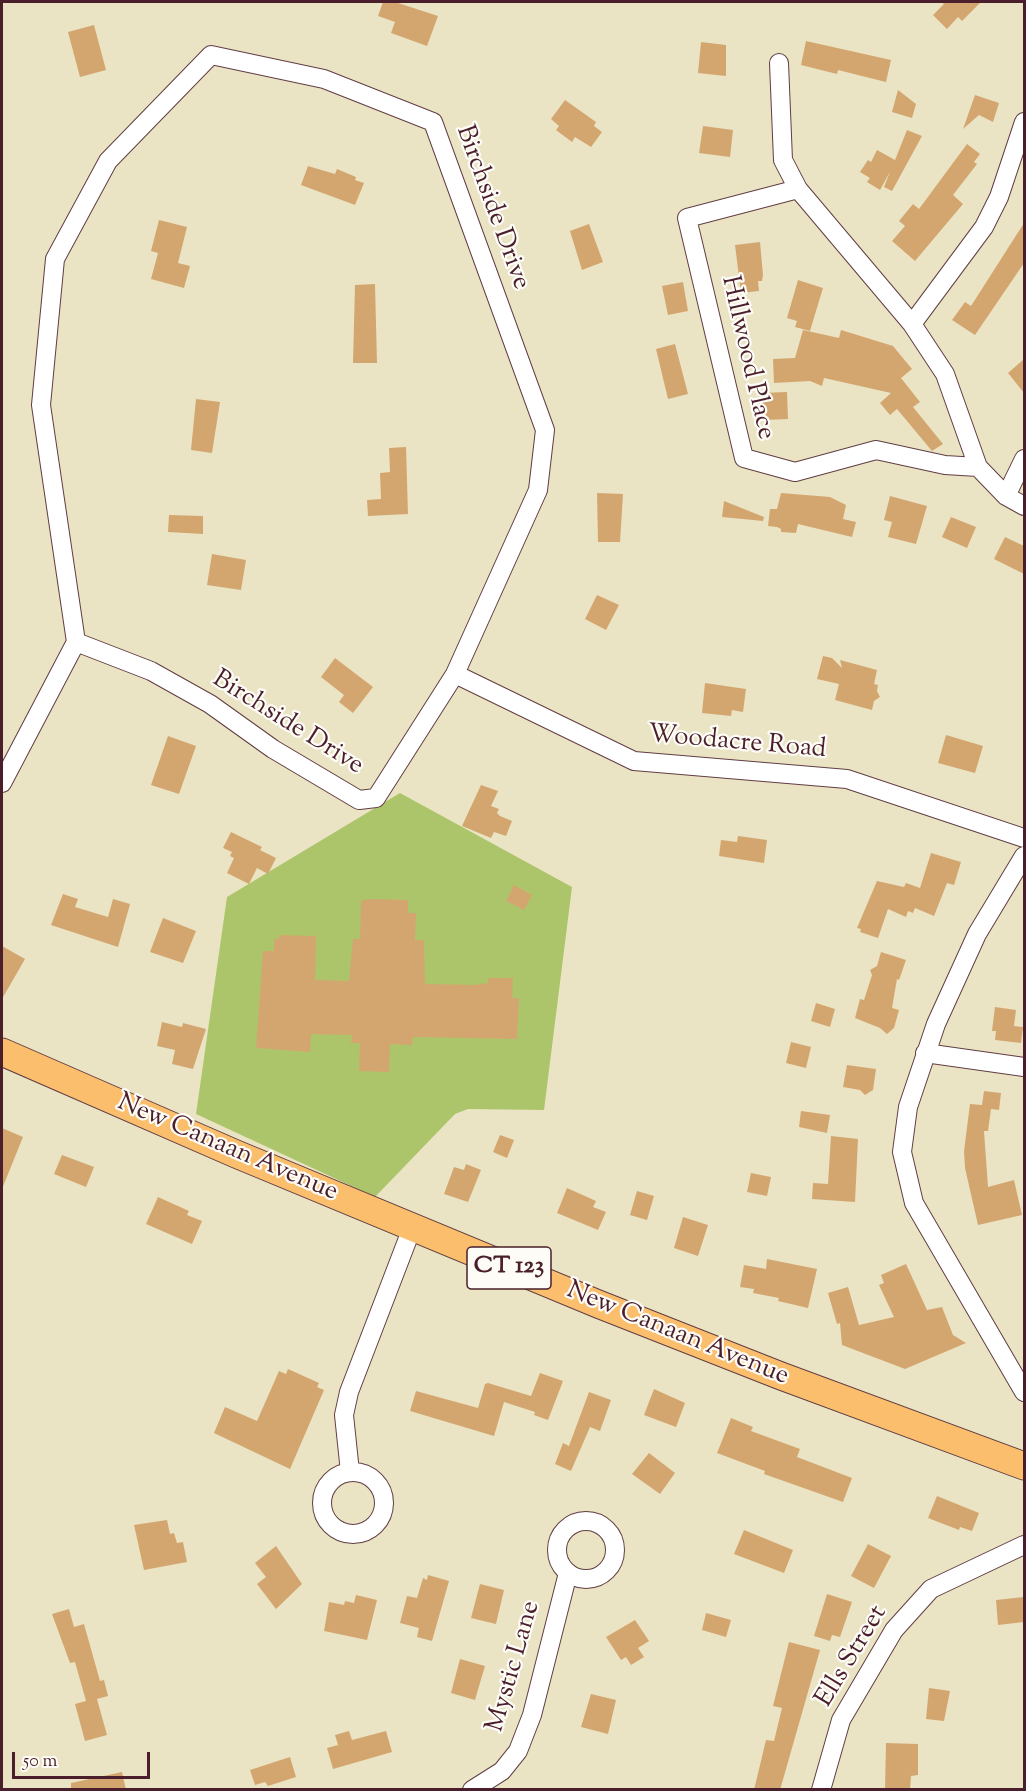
<!DOCTYPE html>
<style>
body{margin:0}
#map{position:relative;width:1026px;height:1791px;overflow:hidden;background:#eae4c5;font-family:"Sorts Mill Goudy",serif}
canvas{display:block}
.frame{position:absolute;inset:0;border:3px solid #4a1f2b;pointer-events:none}
.scale{position:absolute;left:12px;top:1752px;width:138px;height:27px;box-sizing:border-box;border:3px solid #4a1f2b;border-top:0;padding-left:8px;font-size:18px;line-height:21px;white-space:nowrap;color:#4a1f2b;-webkit-text-stroke:4px #fdfcf7;paint-order:stroke}
</style>
<div id="map">
<canvas width="1026" height="1791"></canvas>
<div class="frame"></div>
<div class="scale">50 m</div>
</div>
<script>
const ctx = document.querySelector('canvas').getContext('2d');
ctx.lineJoin = 'round';
function paint(path, color) {
  ctx.fillStyle = color;
  ctx.fill(path, 'evenodd');
}
function shape(rows) {
  const path = new Path2D();
  for (const r of rows) {
    if (r.length === 3) {
      path.moveTo(r[0] + r[2], r[1]);
      path.arc(r[0], r[1], r[2], 0, 2 * Math.PI);
      continue;
    }
    path.moveTo(r[0], r[1]);
    for (let i = 2; i < r.length; i += 2) path.lineTo(r[i], r[i + 1]);
  }
  return path;
}
function trace(path, color, width, dash) {
  ctx.strokeStyle = color;
  ctx.lineWidth = width;
  ctx.lineCap = dash ? 'butt' : 'round';
  ctx.setLineDash(dash || []);
  ctx.stroke(path);
}
function drawText(font, color, halo, rows, align = 'center') {
  ctx.font = font + ' "Sorts Mill Goudy",serif';
  ctx.lineWidth = 4.5;
  ctx.setLineDash([]);
  ctx.textBaseline = 'middle';
  ctx.strokeStyle = halo;
  ctx.fillStyle = color;
  for (const [text, x, y, turn = 0] of rows) {
    ctx.save();
    ctx.translate(x, y);
    ctx.rotate((+turn || 0) * Math.PI / 180);
    ctx.textAlign = isNaN(turn) ? turn : align;
    if (halo) ctx.strokeText(text, 0, 0);
    ctx.fillText(text, 0, 0);
    ctx.restore();
  }
}
paint(shape([
 [400,793,572,887,544,1110,468,1109,455,1114,375,1197,196,1114,227,897]
]), '#adc56a');
paint(shape([
 [383,2,395,2,438,16,427,46,391,33,395,22,378,16],
 [941,2,981,2,962,21,958,17,947,29,933,15,944,4],
 [94,25,106,70,80,77,68,32],
 [806,41,891,60,886,82,838,70,837,74,801,65],
 [701,42,726,45,726,76,698,73],
 [898,90,916,104,912,118,892,112],
 [975,95,999,103,993,122,979,115,963,129],
 [565,100,596,122,594,126,602,132,591,147,575,137,572,142,556,130,559,126,551,119],
 [703,126,733,130,730,157,699,153],
 [907,130,922,136,892,191,884,187,890,172,880,190,867,182,870,178,860,172,868,160,871,162,877,150,895,160],
 [967,144,980,154,974,162,977,164,953,195,963,204,915,261,892,241,905,226,899,221,913,204,919,209],
 [308,166,335,174,337,169,356,177,355,180,364,183,355,205,301,185],
 [159,220,187,227,178,263,190,266,184,288,151,279,158,253,151,251],
 [1024,223,1024,263,975,335,952,320,965,302,971,306],
 [589,224,603,262,582,270,570,231],
 [760,242,763,275,762,281,758,281,759,291,741,293,735,245],
 [798,280,823,288,810,331,795,327,797,321,787,318],
 [683,282,688,311,668,315,662,286],
 [375,284,377,363,353,363,355,285],
 [803,330,839,338,841,330,893,346,912,369,901,378,920,402,913,407,943,444,932,451,897,409,890,415,880,403,891,393,824,378,822,386,810,381,774,383,773,359,795,358],
 [675,344,688,394,668,399,656,349],
 [1024,359,1024,393,1008,373],
 [787,392,788,419,766,420,765,406,760,406,759,393],
 [196,399,220,402,212,453,191,450],
 [406,447,408,514,368,516,367,500,381,499,380,473,390,472,389,448],
 [597,493,623,494,620,542,598,542],
 [781,493,830,497,846,505,843,519,856,522,852,537,798,524,796,533,781,532,781,529,777,527,768,526,770,509,777,509],
 [890,496,927,506,916,544,888,537,892,522,884,520],
 [724,501,764,517,763,521,722,517],
 [169,515,203,516,203,534,168,532],
 [951,517,976,527,967,548,942,537],
 [1005,537,1024,546,1024,574,994,559],
 [212,554,246,560,241,590,207,585],
 [597,595,619,605,606,630,585,619],
 [823,656,832,658,842,668,840,660,877,670,874,684,878,685,877,691,880,697,874,701,872,710,835,700,839,684,817,679],
 [335,658,373,687,353,713,339,702,344,695,321,677],
 [705,683,746,689,743,712,732,710,731,716,702,713],
 [946,735,983,746,975,773,938,763],
 [168,736,196,746,179,794,151,785],
 [481,785,498,791,491,806,499,809,497,813,500,816,512,821,506,836,494,832,491,838,462,826],
 [231,832,262,847,260,850,276,858,268,874,257,868,249,884,227,873,234,858,230,856,232,852,223,848],
 [738,836,767,840,764,863,719,856,721,840,737,842],
 [931,853,961,862,954,885,947,883,934,916,915,908,913,913,908,911,906,917,888,909,878,938,860,932,861,929,857,928,877,881,904,887,906,883,920,888],
 [514,885,532,895,524,910,506,901],
 [63,894,78,899,75,907,108,917,113,899,130,904,118,947,51,925],
 [369,899,408,900,408,913,416,913,415,940,424,940,425,984,474,985,488,983,488,978,513,978,512,998,519,998,517,1039,413,1037,412,1045,390,1044,389,1072,359,1071,360,1043,351,1043,352,1035,311,1034,310,1052,256,1048,263,951,274,951,274,939,279,939,279,935,316,936,315,980,349,981,353,939,360,939,361,901],
 [163,918,196,931,183,963,150,952],
 [2,946,25,959,2,999],
 [881,952,906,960,899,980,897,979,892,1008,899,1010,894,1028,887,1034,880,1028,855,1018,860,999,864,1000,872,975,870,970,877,966],
 [816,1003,835,1009,830,1027,811,1021],
 [995,1007,1016,1010,1014,1026,1023,1027,1021,1043,995,1040,996,1031,992,1031],
 [162,1022,182,1027,183,1023,206,1029,193,1069,172,1064,175,1050,157,1046],
 [791,1042,811,1047,806,1068,786,1063],
 [847,1065,876,1069,873,1090,865,1095,860,1090,843,1087],
 [984,1091,1001,1093,999,1110,991,1109,988,1131,984,1131,988,1187,1014,1180,1022,1215,978,1225,965,1168,964,1151,970,1104,982,1105],
 [801,1111,830,1115,827,1133,799,1127],
 [2,1128,23,1137,2,1189],
 [500,1135,514,1140,507,1158,493,1152],
 [831,1136,858,1139,855,1202,812,1199,813,1183,828,1184],
 [62,1155,94,1167,86,1187,54,1174],
 [466,1164,481,1170,468,1202,444,1194,454,1167,464,1170],
 [751,1173,771,1177,767,1196,747,1192],
 [567,1188,596,1201,593,1207,606,1212,598,1230,557,1213],
 [637,1191,654,1196,647,1220,630,1215],
 [158,1197,189,1211,187,1215,202,1221,192,1244,146,1224],
 [683,1217,708,1225,698,1256,674,1248],
 [767,1259,817,1269,808,1308,778,1301,779,1298,753,1293,754,1289,740,1287,744,1265,766,1269],
 [906,1264,927,1310,942,1307,953,1335,966,1343,905,1369,842,1345,840,1323,837,1324,828,1293,848,1287,859,1325,894,1317,879,1285,884,1283,881,1275],
 [288,1369,319,1383,317,1387,324,1390,290,1469,214,1433,225,1407,257,1421,279,1371,286,1374],
 [540,1373,563,1381,548,1420,534,1415,535,1412,504,1402,494,1436,410,1411,416,1391,478,1408,485,1384,488,1383,531,1396],
 [654,1389,685,1403,676,1427,644,1415],
 [589,1392,611,1400,600,1431,590,1427,571,1471,555,1464,563,1443,569,1446],
 [731,1418,753,1427,751,1431,800,1449,797,1457,852,1478,843,1502,764,1474,765,1471,717,1453],
 [649,1453,675,1473,660,1494,632,1474],
 [937,1496,979,1513,972,1531,960,1527,959,1530,928,1518],
 [167,1520,170,1534,174,1533,177,1543,183,1542,187,1562,144,1570,134,1525],
 [744,1530,793,1550,784,1573,734,1554],
 [868,1544,891,1556,874,1588,851,1576],
 [276,1546,302,1584,276,1609,257,1584,266,1577,255,1563],
 [428,1575,449,1581,432,1641,417,1637,419,1628,400,1623,407,1596,417,1598,423,1578,427,1580],
 [480,1584,504,1590,496,1624,471,1618],
 [827,1594,852,1602,840,1637,832,1635,830,1641,814,1636],
 [356,1595,377,1600,367,1640,324,1631,329,1602,344,1605,345,1601,354,1603],
 [1024,1597,1024,1622,998,1625,996,1600],
 [69,1609,74,1627,84,1624,100,1681,104,1680,108,1696,97,1699,107,1735,85,1741,75,1704,86,1701,75,1662,70,1663,52,1614],
 [706,1613,731,1620,726,1637,702,1630],
 [635,1620,649,1641,638,1648,644,1657,631,1665,626,1657,621,1660,606,1637],
 [789,1642,820,1650,780,1790,754,1790,766,1740,774,1741,782,1708,773,1706],
 [460,1659,485,1666,475,1700,451,1693],
 [929,1688,950,1691,944,1721,926,1719],
 [591,1694,616,1700,608,1734,581,1727],
 [349,1731,352,1740,386,1731,392,1752,333,1769,327,1748,338,1745,335,1735],
 [886,1743,918,1744,918,1775,911,1776,910,1790,885,1790],
 [290,1757,296,1777,268,1786,265,1782,255,1785,250,1770],
 [122,1772,126,1790,71,1790,71,1783]
]), '#d4a66f');
const minor = shape([
 [779,63,783,160,798,189,912,324,945,374,978,467],
 [798,189,687,218,744,458,795,472,876,450,945,465,978,467,1006,496,1024,506],
 [912,324,984,227,999,197,1024,122],
 [1006,496,1024,459],
 [455,674,634,761,847,779,1024,838],
 [2,783,76,642,41,405,55,259,108,161,211,55,324,79,433,122,545,430,538,490,455,674,376,798,359,800,273,749,210,704,151,671,76,642],
 [1024,856,977,934,936,1024,908,1107,902,1152,914,1203,1024,1392],
 [925,1053,1024,1067],
 [353,1503,31],
 [350,1472,344,1415,349,1392,412,1228],
 [586,1550,29],
 [472,1790,502,1771,518,1751,532,1715,568,1573],
 [821,1790,841,1720,894,1630,931,1589,1024,1545]
]);
const primary = shape([
 [2,1052,236,1154,598,1304,781,1376,1024,1466]
]);
trace(minor, '#623d42', 20);
trace(primary, '#623d42', 29);
trace(minor, '#fff', 18);
trace(primary, '#fabe6d', 27);
for (const [x, y, w] of [
 [509,1268,84]
]) {
  const box = new Path2D();
  box.roundRect(x - w / 2, y - 21, w, 42, 4.5);
  ctx.fillStyle = '#fdfcf7';
  ctx.fill(box);
  trace(box, '#4a1f2b', 1.5);
}
drawText('bold 24px', '#4a1f2b', null, [
 ["CT 123",509,1268]
]);
drawText('26px', '#4a1f2b', '#fdfcf7', [
 ["Birchside Drive",491,208,70],
 ["Hillwood Place",746,358,77],
 ["Birchside Drive",287,724,32],
 ["Woodacre Road",737,744,5],
 ["New Canaan Avenue",227,1149,23],
 ["New Canaan Avenue",677,1335,22],
 ["Ells Street",853,1657,-59],
 ["Mystic Lane",515,1667,-74]
]);
</script>
